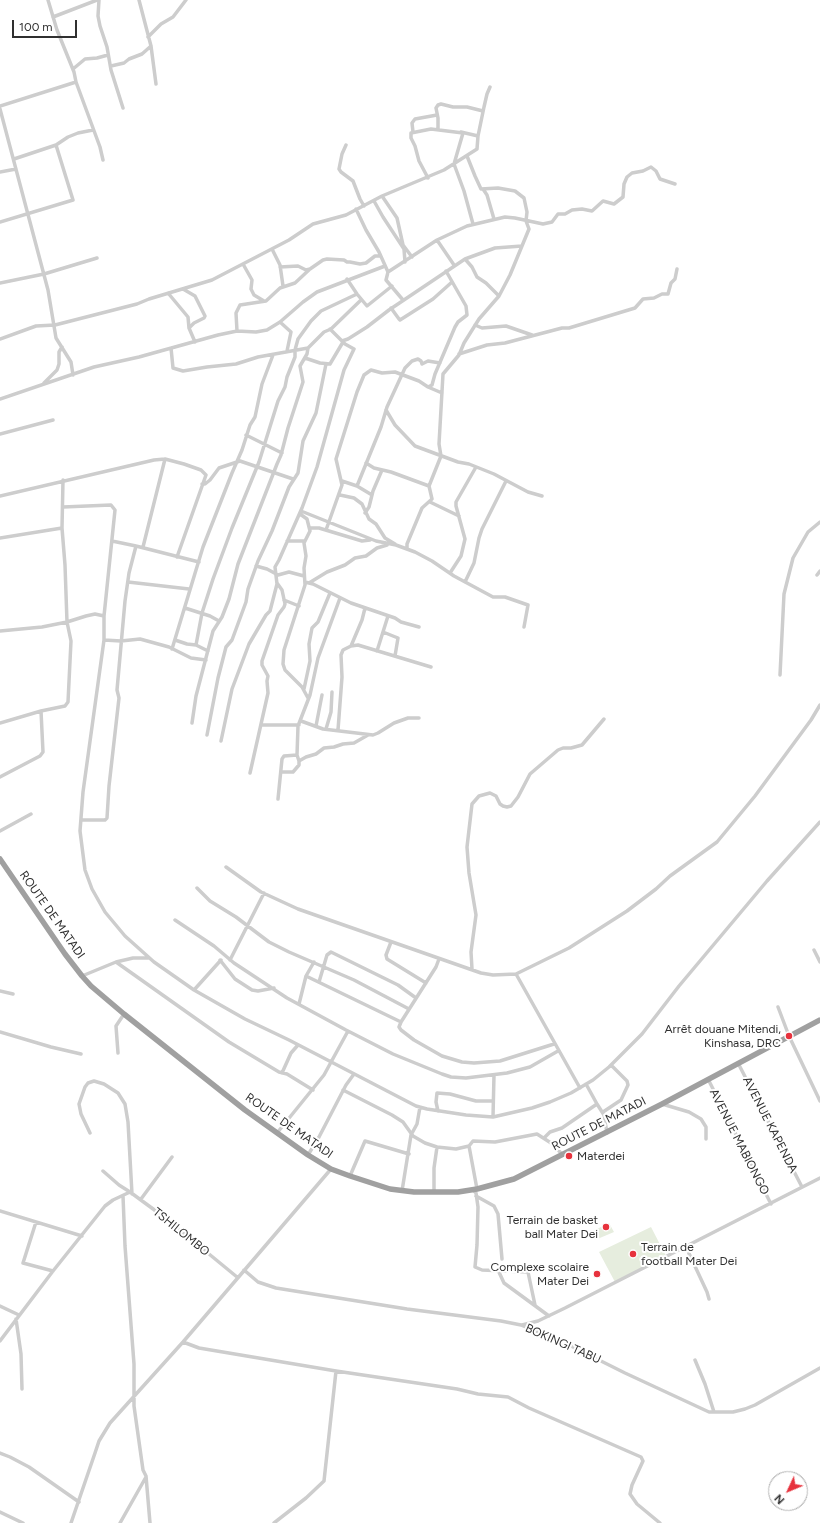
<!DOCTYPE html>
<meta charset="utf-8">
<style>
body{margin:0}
#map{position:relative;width:820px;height:1523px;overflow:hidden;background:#fff;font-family:Figtree,sans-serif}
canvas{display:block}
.north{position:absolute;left:768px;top:1471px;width:40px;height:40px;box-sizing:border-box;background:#fff;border:1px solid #acacac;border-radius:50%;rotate:226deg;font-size:11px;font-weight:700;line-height:16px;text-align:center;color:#303030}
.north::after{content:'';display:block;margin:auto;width:14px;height:18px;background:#e7323d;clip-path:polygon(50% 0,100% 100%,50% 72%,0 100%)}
.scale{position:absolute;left:12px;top:20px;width:65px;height:18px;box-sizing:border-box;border:2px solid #303030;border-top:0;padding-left:5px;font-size:12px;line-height:14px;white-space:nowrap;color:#303030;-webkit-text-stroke:3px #fff;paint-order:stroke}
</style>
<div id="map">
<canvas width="820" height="1523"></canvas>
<div class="north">N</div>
<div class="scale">100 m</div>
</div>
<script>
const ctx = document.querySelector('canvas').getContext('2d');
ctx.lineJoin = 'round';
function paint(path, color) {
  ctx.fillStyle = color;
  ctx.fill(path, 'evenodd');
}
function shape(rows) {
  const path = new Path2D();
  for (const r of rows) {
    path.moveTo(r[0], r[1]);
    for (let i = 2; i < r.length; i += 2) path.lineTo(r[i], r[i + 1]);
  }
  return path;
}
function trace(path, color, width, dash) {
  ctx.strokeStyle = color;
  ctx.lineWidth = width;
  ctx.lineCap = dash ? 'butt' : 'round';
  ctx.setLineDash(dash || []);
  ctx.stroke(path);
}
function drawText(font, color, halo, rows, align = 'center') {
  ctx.font = font + ' Figtree,sans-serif';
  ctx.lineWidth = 4;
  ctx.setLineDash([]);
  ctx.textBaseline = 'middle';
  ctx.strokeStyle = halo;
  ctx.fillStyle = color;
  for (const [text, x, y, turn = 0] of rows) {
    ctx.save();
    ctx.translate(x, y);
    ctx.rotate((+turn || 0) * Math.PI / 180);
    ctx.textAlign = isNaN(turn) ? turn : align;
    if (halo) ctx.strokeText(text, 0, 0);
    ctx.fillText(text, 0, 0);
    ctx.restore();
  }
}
paint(shape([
 [609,1223,614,1232,595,1240,591,1232],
 [651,1227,666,1256,615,1282,599,1252]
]), '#e6edde');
trace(shape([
 [48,0,57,30,74,72,76,82,100,147,103,160],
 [99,0,98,16,100,26,107,47,111,70,123,108],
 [139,0,151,46,156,84],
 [53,17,97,0],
 [148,37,161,24,173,17,186,0],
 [111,66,124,63,129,59,142,54,151,46],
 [73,69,85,59,97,58,108,55],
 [0,106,76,82],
 [0,109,48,290,56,338,71,362,73,375],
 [438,129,438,118,436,108,438,105,441,104,453,107,467,107,483,111],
 [413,132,412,123,415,119,437,115],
 [463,133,454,164,464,191,473,224],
 [346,145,342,154,339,169,341,172,353,181,360,199,364,206],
 [14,159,56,145,68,137,78,133,93,130],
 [0,172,16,169],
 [428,178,419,161,415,146,411,138,411,133,431,129,463,133,461,132,478,136],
 [483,189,487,195,494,219],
 [382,196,397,218,403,245,412,257],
 [374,201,383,217,404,249,405,262],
 [356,209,366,230,379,252,388,272],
 [0,222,73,200,56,145],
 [437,240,454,265],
 [272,249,280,265,283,286],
 [465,259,472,267,477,277,486,283,499,296],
 [243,264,252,280,251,289,254,295,264,301],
 [280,267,298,266,306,270,310,269],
 [347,279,357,294,367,306,392,286],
 [0,283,44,274,97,258],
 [183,289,195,296,205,316,204,318,194,323,189,328],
 [168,293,188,317,189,328,195,342],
 [403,300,386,280,388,272,437,240,467,226,505,217,515,218,543,224,552,222,558,214,565,214,572,210,582,209,592,211,603,201,614,204,623,197,624,184,627,177,632,173,643,171,651,167,656,171,660,179,675,184],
 [391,308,399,319,400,320,433,299,452,282],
 [280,322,291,332,287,351],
 [475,325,482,328,506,326,532,335],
 [237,331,236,313,240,305,266,301,280,288,295,283,310,269,323,260,327,259,344,260,347,262,350,262,360,264,366,263,375,256,380,256],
 [0,339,36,326,55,325,137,304,149,299,212,280,289,240,313,224,346,215,382,196,444,170,477,149,478,136,484,107,487,94,490,87],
 [342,341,348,339,367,327,389,310,465,259,495,248,522,246],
 [171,348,173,368,183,371,207,367,236,364,258,357,308,348],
 [459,354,487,345,505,343,562,328,569,328,635,308,643,299,654,298,662,294,668,294,671,283,675,279,677,269],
 [305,358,320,363,330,364,343,342],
 [44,383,57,370,59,364,59,352,62,347],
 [428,387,432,385,435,374,455,327,458,322,467,315,466,306,446,271],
 [0,399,94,367,139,357,218,335,237,331,256,332,267,330,280,322,303,302,317,292,385,266],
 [386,410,395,425,415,446,458,462,469,464,494,474,528,492,542,496],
 [0,434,53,420],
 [246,435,282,453],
 [366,463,374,468,391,472,429,486],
 [342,481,357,486,372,495],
 [202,484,205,484,210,480,219,468,240,461,293,479],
 [357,486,381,427,387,407,405,368,412,361,418,359,421,361,422,364,428,361,440,363],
 [340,495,354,498,362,504,369,519,376,524,385,538,395,544],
 [0,496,154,460,165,459,184,464,201,470,206,475,177,557],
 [430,502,459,516],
 [63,507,111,505,115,510,104,616,104,640,83,792,80,831,85,870,92,889,105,912,125,936,154,962,194,990,245,1019,289,1040,416,1106,427,1109,466,1115,493,1117,532,1108,550,1102,571,1093,593,1080,609,1067,642,1034,679,986,767,881,820,822],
 [301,511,376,541,396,545,415,552,432,561,454,576,493,597,505,597,528,605,524,627],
 [365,513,369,507,373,491,382,470],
 [300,514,307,519,310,531,304,543,306,556,304,568,305,585,284,650,283,664,285,670,302,687,308,698],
 [310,528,319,528,362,541,370,540],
 [326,530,342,485,336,459,357,392,364,375,371,370,382,373,395,372,419,381,428,387,442,393],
 [0,538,62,528],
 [112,541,136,546,199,562],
 [287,541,304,541],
 [143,547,165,459],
 [407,549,407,544,422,508,432,499,429,486,441,456,439,444,443,374,459,355,464,343,479,319,499,296,510,275,529,229,526,221,527,212,524,198,515,191,498,188,481,189,475,176,467,156],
 [256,566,267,569,278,575,289,572,304,576],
 [450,573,461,556,465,539,456,506,456,502,476,467],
 [817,575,820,571],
 [128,582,189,589],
 [305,582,313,584,351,603,395,618,401,622,419,627],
 [465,582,474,563,479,538,482,529,506,481],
 [309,583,327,572,345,565,355,558,366,556,377,548,387,545],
 [284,600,299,606],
 [185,608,210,616,219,621],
 [0,631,42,627,67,622,86,616,95,614,104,616],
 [383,632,398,638,395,656],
 [104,640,121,641,140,639,169,647,191,658,206,660],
 [175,640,187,644,196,645,208,651],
 [196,645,202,613,213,579,232,528,259,462,278,401,285,387,287,377,295,357,295,350,298,339,311,321,321,311,357,294],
 [351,646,362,620,365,608],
 [172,649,203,547,232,473,242,450,250,425,255,417,262,384,273,355],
 [377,651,388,616],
 [780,675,784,594,793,558,808,532,820,522],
 [304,689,310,661,309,644,312,628,318,622,330,593],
 [301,721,323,729,373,735,378,733,394,723,408,718,419,718],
 [0,723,41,711,65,706,68,702,71,641,67,622,65,565,62,528,63,480],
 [192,723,196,696,213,631,222,617,229,599,238,564,277,464,281,455,288,428,303,382,300,366,307,354,308,348,324,332,331,329,361,300],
 [261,725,299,725],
 [316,726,322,695],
 [326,729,331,712,332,692],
 [338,730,342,677,341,655,343,650,351,646,358,645,431,667],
 [207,735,218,678,226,647,232,640,246,602,248,589,258,561,272,531,289,487,298,473,303,441,316,413,326,364],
 [221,741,232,689,249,644,266,615,270,611,277,584,275,567,279,560,302,508,317,467,344,370,354,349,345,344,330,329],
 [299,761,306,757,316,754,324,748,334,747,343,744,354,743,368,735],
 [281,772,293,772,299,765,299,761,297,755,298,726,310,695,318,658,340,598],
 [250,773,268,693,267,681,268,676,262,665,262,661,278,615,284,607,285,604,282,590,277,583],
 [0,777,40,756,43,752,41,711],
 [278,799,282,759,284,756,297,755],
 [81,820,105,820,107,818,109,786,119,698,117,690,125,601,129,573,136,546],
 [0,831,31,814],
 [226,867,261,892,298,909,481,973,493,975,516,974,569,948,627,911,656,889,670,876,717,842,755,796,811,720,820,705],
 [197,888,210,901,236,917,269,942,289,952,354,980,409,1009],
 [175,920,214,946,234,963,287,998,346,1030,393,1054,442,1074,451,1077,466,1078,507,1073,530,1067,558,1051],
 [391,942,386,955,387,959,426,983],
 [814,950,820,962],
 [439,959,436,967,401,1022,399,1027,401,1030,414,1040,442,1056,462,1062,474,1063,500,1061,554,1044],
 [220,960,235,979,252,990,258,991,274,988],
 [230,960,264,893],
 [116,962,229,1042,279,1072,287,1074,313,1090],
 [472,969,471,952,476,915,469,873,467,847,472,804,479,796,490,793,496,796,500,804,503,806,507,807,511,806,518,797,530,774,558,750,563,748,571,748,582,745,604,719],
 [516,974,580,1088],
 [82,976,116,962,133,958,148,958],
 [306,976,401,1022],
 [319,982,327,955,331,952,398,985,416,998],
 [194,990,221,960],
 [0,991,13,994],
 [299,1004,306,976,314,962],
 [778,1007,789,1036,820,1101],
 [0,1032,51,1047,81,1054],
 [118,1053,116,1026,124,1014],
 [738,1063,802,1187],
 [282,1073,291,1053,298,1045],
 [708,1079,771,1204],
 [586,1084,597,1104],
 [343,1090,392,1115,403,1122,413,1136,425,1143,437,1147,456,1149,469,1146,473,1141,495,1142,537,1134,551,1143,563,1155],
 [662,1104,689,1112,701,1119,706,1127,706,1139],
 [438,1111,436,1102,437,1093,450,1094,476,1101,493,1101],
 [603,1112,621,1100,628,1085,627,1081,611,1065],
 [493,1117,494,1075],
 [90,1133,81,1114,79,1104,85,1087,88,1083,94,1081,104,1084,118,1093,125,1104,128,1122,132,1194],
 [277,1133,324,1075,348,1031],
 [544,1138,550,1132,562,1128,597,1104,604,1115,607,1133],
 [469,1146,477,1189],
 [308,1155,319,1137,346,1085,354,1074],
 [103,1171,119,1185,130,1192],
 [350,1176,365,1141,409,1154],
 [473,1190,476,1193,478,1207,477,1245,475,1267,482,1270,528,1272,535,1305],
 [402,1191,411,1135,417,1124,420,1107],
 [434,1192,434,1168,437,1147],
 [123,1196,125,1246,134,1364,134,1406,143,1470,146,1476,150,1523],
 [476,1196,494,1206,498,1214,502,1259],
 [141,1199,172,1157],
 [0,1211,82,1236],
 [36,1222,23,1263,53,1271],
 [686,1247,707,1292,709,1299],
 [244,1270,258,1282,276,1288,407,1309,501,1321,521,1325,569,1345,625,1373,709,1412,733,1412,745,1409,755,1405,820,1368],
 [498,1270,504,1283,549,1316],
 [0,1306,19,1315],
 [16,1319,21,1354,22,1389],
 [522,1325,538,1321,565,1308,820,1178],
 [0,1341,53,1271,105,1206,113,1200,130,1192,164,1217,237,1277],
 [183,1342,199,1348,336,1371,457,1389,478,1394,508,1397,529,1408,641,1457,643,1461,632,1485,630,1494,637,1504,660,1523],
 [695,1360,705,1384,714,1412],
 [0,1453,10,1457,29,1467,79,1502],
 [0,1512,23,1523],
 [71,1523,95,1453,99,1441,110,1423,183,1342,331,1169],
 [120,1523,146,1477],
 [274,1523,306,1498,324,1481,336,1371]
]), '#cdcdcd', 3.5);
trace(shape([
 [0,859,65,954,82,976,91,986,124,1014,245,1110,308,1155,331,1169,350,1176,390,1189,414,1192,458,1192,477,1189,514,1179,662,1104,820,1020]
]), '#a0a0a0', 5.5);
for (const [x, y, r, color] of [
 [789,1036,4,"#e7323d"],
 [569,1156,4,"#e7323d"],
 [606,1227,4,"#e7323d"],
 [633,1254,4,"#e7323d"],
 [597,1274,4,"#e7323d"]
]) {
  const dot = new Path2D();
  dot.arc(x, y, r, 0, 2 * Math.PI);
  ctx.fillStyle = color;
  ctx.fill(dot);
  trace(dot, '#fff', 1.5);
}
drawText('12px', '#303030', '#fff', [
 ["ROUTE DE MATADI",52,915,55],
 ["ROUTE DE MATADI",599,1124,-27],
 ["AVENUE KAPENDA",770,1125,63],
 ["ROUTE DE MATADI",289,1126,35],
 ["AVENUE MABIONGO",739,1142,63],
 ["TSHILOMBO",181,1232,39],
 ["BOKINGI TABU",563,1344,24]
]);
drawText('12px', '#303030', '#fff', [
 ["Arrêt douane Mitendi,",781,1029],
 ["Kinshasa, DRC",781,1043],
 ["Materdei",577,1156,"left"],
 ["Terrain de basket",598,1220],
 ["ball Mater Dei",598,1234],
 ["Terrain de",641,1247,"left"],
 ["football Mater Dei",641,1261,"left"],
 ["Complexe scolaire",589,1267],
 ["Mater Dei",589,1281]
], 'right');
</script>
